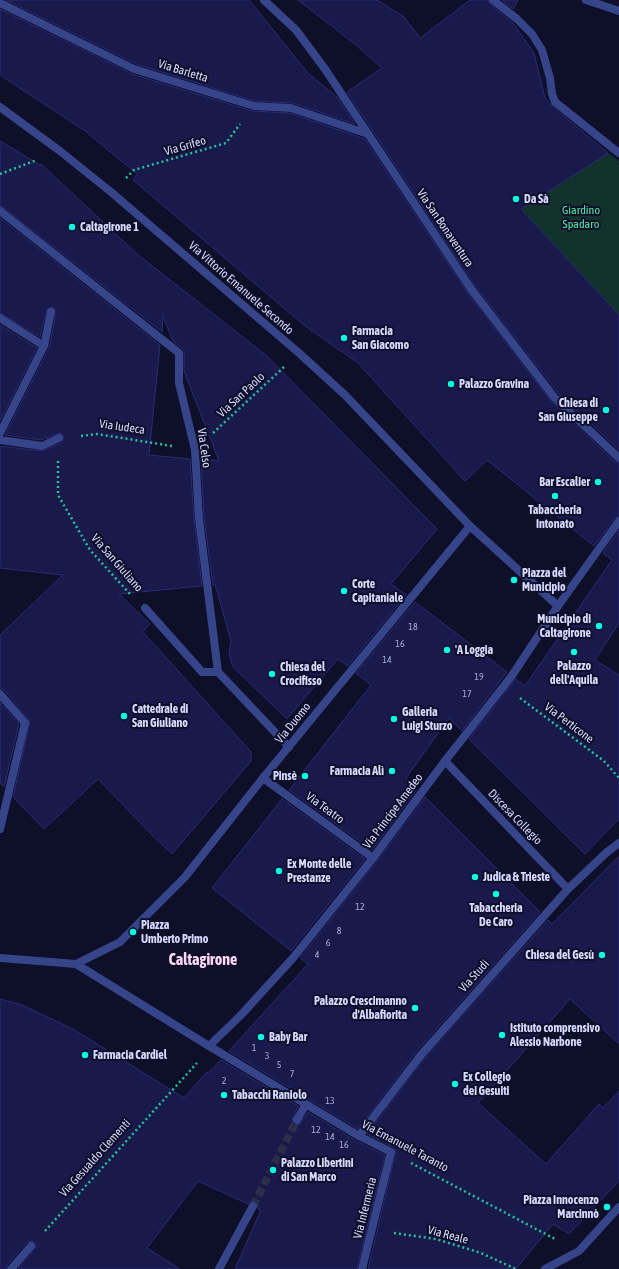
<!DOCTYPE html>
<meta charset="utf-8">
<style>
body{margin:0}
canvas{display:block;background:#0e0f28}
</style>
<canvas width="619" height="1269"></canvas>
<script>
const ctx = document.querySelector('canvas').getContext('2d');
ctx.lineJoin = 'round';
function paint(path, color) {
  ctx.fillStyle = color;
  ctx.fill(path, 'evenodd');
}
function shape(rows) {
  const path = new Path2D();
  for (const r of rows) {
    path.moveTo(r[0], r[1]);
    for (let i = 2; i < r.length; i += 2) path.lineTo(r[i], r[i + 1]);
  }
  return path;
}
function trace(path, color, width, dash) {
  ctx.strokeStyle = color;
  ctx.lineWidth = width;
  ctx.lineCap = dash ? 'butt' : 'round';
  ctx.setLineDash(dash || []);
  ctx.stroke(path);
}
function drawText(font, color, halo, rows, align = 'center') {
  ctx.font = font + ' "Asap Condensed",sans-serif';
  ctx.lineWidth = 4;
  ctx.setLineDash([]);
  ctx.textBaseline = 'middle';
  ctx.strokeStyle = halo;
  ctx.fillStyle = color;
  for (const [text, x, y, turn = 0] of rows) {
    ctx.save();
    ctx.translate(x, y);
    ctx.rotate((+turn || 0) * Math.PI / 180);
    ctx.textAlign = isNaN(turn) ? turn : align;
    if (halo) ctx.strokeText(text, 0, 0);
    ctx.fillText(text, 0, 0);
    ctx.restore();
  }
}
paint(shape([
 [608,153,619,161,619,315,521,209]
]), '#11332b');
const building = shape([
 [6,0,249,0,308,73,338,98,355,124,293,103,255,101,136,64,6,0],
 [298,0,377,0,404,17,420,38,470,0,488,0,490,4,513,23,534,53,545,98,552,106,608,153,521,209,619,315,619,450,558,393,475,286,347,92,382,68,356,45,298,0],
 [502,0,518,0,513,9,502,0],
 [0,9,132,74,252,111,290,113,365,139,467,292,550,400,615,462,619,463,619,516,615,518,594,546,487,460,465,481,358,363,305,326,133,180,137,174,85,131,0,75,0,9],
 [0,141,40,165,41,164,137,254,267,356,437,529,391,584,406,595,348,666,338,659,287,719,233,667,229,654,231,641,215,584,213,585,204,518,201,459,219,461,184,371,184,350,173,341,163,316,162,332,3,207,0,206,0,141],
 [0,218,160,345,149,455,190,459,194,519,202,586,119,594,150,624,143,632,251,752,251,761,172,854,153,836,98,779,44,829,13,797,30,722,4,690,0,689,0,635,63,575,0,568,0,446,42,451,61,443,64,438,62,434,59,433,41,440,5,435,49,348,56,313,56,310,52,307,47,309,40,337,0,313,0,218],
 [0,325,37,348,0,421,0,325],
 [619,530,619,623,595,660,619,675,619,819,585,854,469,739,516,679,525,686,612,560,603,553,619,530],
 [415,602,507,672,462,731,449,718,406,778,417,789,372,850,289,790,371,685,356,673,415,602],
 [0,702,19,724,4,787,0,783,0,702],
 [425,797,540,912,417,1051,358,1129,229,1051,308,964,300,958,377,861,425,797],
 [282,799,365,859,291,951,212,888,282,799],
 [619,856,619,1044,570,999,478,1103,546,1164,599,1104,603,1108,619,1091,619,1181,569,1234,553,1224,516,1269,368,1269,396,1151,393,1147,367,1134,425,1058,548,920,552,924,619,856],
 [0,999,22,1005,73,1029,184,1098,207,1072,208,1073,221,1060,298,1106,292,1120,294,1125,300,1124,308,1112,356,1141,385,1155,357,1269,235,1269,261,1210,258,1209,258,1203,255,1201,250,1201,248,1204,198,1181,147,1248,180,1269,18,1269,36,1247,36,1244,32,1241,27,1242,7,1265,6,1269,0,1269,0,999]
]);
paint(building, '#19194b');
trace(building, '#2a2a78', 1);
trace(shape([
 [253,1206,297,1120]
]), '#2c2d48', 8, [8, 4]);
trace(shape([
 [0,174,37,160],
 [126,178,134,170,226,143,240,124],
 [213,433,284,367],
 [81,436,97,434,172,446],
 [58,461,58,495,90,550,130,594],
 [520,698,604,761,619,778],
 [411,1163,555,1239],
 [45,1231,197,1063],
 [394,1233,436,1239,481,1253,516,1269]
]), '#28c199', 2.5, [2, 3]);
trace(shape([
 [493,0,517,19,532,34,542,50,550,78,552,94,555,102,619,153],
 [0,3,134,69,254,106,291,108,368,134],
 [0,318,44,346],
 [0,433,44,346,51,312],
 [470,526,558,606],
 [0,694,25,723],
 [263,778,373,858]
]), '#36448a', 8);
trace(shape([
 [264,0,296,30,325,69,471,289,554,397,619,458],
 [586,0,619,11],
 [0,211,179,353,179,383,195,450,199,519,218,672,289,747],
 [0,440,42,446,59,438],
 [145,608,202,672,218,672],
 [445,761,568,889],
 [0,829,25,723],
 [209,1046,359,1136,391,1152,362,1269],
 [297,1120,306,1104],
 [359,1136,421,1055,568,889,606,853,619,843],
 [11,1269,31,1246],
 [219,1269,253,1206],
 [545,1269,579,1251,619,1207]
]), '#36448a', 8);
trace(shape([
 [0,107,60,151,111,192,299,353,345,395,470,526,263,778,185,877,120,942,76,964],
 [0,958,76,964,209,1046,241,1015,293,958,373,858,445,761,511,677,558,606,619,521]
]), '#36448a', 8);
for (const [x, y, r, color] of [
 [516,199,4,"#02ffe5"],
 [72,227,4,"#02ffe5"],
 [344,338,4,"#02ffe5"],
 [451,384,4,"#02ffe5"],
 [606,410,4,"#02ffe5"],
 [598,482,4,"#02ffe5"],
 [555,496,4,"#02ffe5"],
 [514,580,4,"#02ffe5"],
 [344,591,4,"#02ffe5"],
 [599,626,4,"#02ffe5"],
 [447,650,4,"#02ffe5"],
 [574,652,4,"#02ffe5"],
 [272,674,4,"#02ffe5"],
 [124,716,4,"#02ffe5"],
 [394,719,4,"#02ffe5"],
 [392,771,4,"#02ffe5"],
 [305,776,4,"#02ffe5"],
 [279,871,4,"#02ffe5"],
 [475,877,4,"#02ffe5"],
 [496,894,4,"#02ffe5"],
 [133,932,4,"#02ffe5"],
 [602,955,4,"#02ffe5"],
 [415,1008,4,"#02ffe5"],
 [502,1035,4,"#02ffe5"],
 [261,1037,4,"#02ffe5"],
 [85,1055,4,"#02ffe5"],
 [455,1084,4,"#02ffe5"],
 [224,1095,4,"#02ffe5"],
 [273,1170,4,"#02ffe5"],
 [607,1207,4,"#02ffe5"]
]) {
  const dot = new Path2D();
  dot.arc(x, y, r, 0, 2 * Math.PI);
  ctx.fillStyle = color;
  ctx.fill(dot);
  trace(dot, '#0e0f28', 1.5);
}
drawText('10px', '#a7a9d2', null, [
 ["18",413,627],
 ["16",400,644],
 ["14",387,660],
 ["19",479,677],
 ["17",467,694],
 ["12",360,907],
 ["8",339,931],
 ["6",328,943],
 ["4",317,955],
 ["1",254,1048],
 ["3",267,1056],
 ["5",279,1065],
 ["7",292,1074],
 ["2",224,1081],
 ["13",330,1101],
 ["12",316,1130],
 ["14",330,1137],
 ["16",344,1145]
]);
drawText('12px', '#d6d9ff', '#0e0f28', [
 ["Via Barletta",183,71,17],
 ["Via Grifeo",185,146,-16],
 ["Via San Bonaventura",445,228,56],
 ["Via Vittorio Emanuele Secondo",241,288,41],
 ["Via San Paolo",241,395,-43],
 ["Via Iudeca",122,427,8],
 ["Via Celso",204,448,82],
 ["Via San Giuliano",117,563,49],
 ["Via Duomo",293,723,-51],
 ["Via Perticone",569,723,37],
 ["Via Teatro",325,808,36],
 ["Via Principe Amedeo",393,811,-53],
 ["Discesa Collegio",515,817,46],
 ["Via Studi",474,976,-48],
 ["Via Emanuele Taranto",405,1146,28],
 ["Via Gesualdo Clementi",95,1158,-48],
 ["Via Infermeria",365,1208,-76],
 ["Via Reale",448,1235,15]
]);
drawText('bold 12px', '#d6d9ff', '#0e0f28', [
 ["Da Sà",524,199],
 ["Caltagirone 1",80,227],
 ["Farmacia",352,331],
 ["San Giacomo",352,345],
 ["Palazzo Gravina",459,384],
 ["Chiesa di",598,403,"right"],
 ["San Giuseppe",598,417,"right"],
 ["Bar Escalier",590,482,"right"],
 ["Tabaccheria",555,510,"center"],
 ["Intonato",555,524,"center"],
 ["Piazza del",522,573],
 ["Municipio",522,587],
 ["Corte",352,584],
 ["Capitaniale",352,598],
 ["Municipio di",591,619,"right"],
 ["Caltagirone",591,633,"right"],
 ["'A Loggia",455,650],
 ["Palazzo",574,666,"center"],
 ["dell'Aquila",574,680,"center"],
 ["Chiesa del",280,667],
 ["Crocifisso",280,681],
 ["Cattedrale di",132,709],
 ["San Giuliano",132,723],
 ["Galleria",402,712],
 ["Luigi Sturzo",402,726],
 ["Farmacia Alì",384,771,"right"],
 ["Pinsè",297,776,"right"],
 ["Ex Monte delle",287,864],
 ["Prestanze",287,878],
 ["Judica & Trieste",483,877],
 ["Tabaccheria",496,908,"center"],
 ["De Caro",496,922,"center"],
 ["Piazza",141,925],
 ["Umberto Primo",141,939],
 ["Chiesa del Gesù",594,955,"right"],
 ["Palazzo Crescimanno",407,1001,"right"],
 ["d'Albafiorita",407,1015,"right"],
 ["Istituto comprensivo",510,1028],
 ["Alessio Narbone",510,1042],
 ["Baby Bar",269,1037],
 ["Farmacia Cardiel",93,1055],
 ["Ex Collegio",463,1077],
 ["dei Gesuiti",463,1091],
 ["Tabacchi Raniolo",232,1095],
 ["Palazzo Libertini",281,1163],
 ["di San Marco",281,1177],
 ["Piazza Innocenzo",599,1200,"right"],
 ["Marcinnò",599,1214,"right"]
], 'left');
drawText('12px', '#59e7a7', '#0e0f28', [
 ["Giardino",581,210],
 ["Spadaro",581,224]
]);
drawText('bold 16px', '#ffd8f9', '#0e0f28', [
 ["Caltagirone",203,960]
]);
</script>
